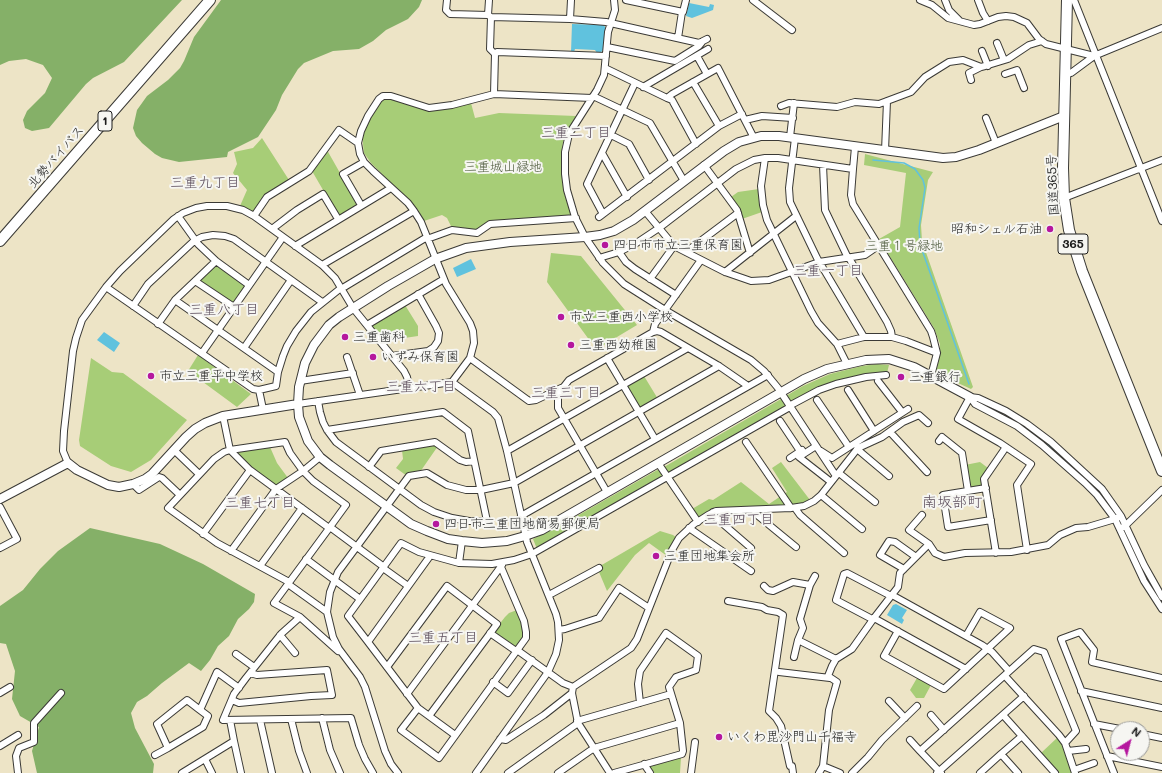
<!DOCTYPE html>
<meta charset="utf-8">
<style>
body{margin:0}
#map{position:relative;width:1162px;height:773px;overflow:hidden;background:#ede4c6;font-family:Mali,sans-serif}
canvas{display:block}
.north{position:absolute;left:1110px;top:721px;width:40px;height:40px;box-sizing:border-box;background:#f6f6f2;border:1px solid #9f9f9c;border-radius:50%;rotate:36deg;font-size:11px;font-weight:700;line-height:16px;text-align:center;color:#1c1c1c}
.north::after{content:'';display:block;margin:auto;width:14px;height:18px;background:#b5179e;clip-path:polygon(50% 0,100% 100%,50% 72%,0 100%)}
</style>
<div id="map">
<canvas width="1162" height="773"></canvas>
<div class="north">N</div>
</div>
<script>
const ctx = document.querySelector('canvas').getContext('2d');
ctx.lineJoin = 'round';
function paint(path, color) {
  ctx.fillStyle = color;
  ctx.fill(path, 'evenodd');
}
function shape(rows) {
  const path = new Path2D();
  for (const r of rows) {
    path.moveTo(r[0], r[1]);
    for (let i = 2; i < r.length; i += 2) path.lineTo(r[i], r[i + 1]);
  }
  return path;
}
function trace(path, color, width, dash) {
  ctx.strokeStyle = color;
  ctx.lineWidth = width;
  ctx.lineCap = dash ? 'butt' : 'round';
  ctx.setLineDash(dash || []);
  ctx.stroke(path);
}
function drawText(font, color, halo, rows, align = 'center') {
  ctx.font = font + ' Mali,"Klee One",sans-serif';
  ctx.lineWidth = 4;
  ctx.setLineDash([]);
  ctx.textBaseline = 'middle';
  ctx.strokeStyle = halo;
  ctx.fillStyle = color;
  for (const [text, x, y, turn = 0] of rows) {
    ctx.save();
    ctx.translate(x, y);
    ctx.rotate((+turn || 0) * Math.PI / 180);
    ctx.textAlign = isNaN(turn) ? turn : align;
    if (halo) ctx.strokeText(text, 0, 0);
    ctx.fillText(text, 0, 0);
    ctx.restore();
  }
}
paint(shape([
 [387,98,424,109,471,103,475,118,499,113,576,116,566,133,563,142,561,159,562,177,564,193,571,214,569,216,491,222,476,231,452,228,447,218,442,215,424,221,418,210,371,163,364,153,363,144,363,132,375,109,382,100],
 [262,138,289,180,255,211,252,212,240,206,247,190,233,173,237,164,234,152,253,148],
 [327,150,357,203,357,205,340,215,337,214,312,171],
 [865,154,933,172,928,180,921,225,922,241,973,387,971,389,936,373,940,354,940,344,934,328,879,239,900,227,906,173,864,165],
 [759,189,762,212,742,219,731,197,738,192],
 [551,253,581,256,637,325,602,346,590,341,547,282],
 [218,264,245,284,246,286,234,303,199,282,199,279,215,265],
 [405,305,418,326,418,336,384,341,372,327,372,324],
 [198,355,251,394,237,407,188,371],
 [91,358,112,372,123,373,187,420,151,460,131,472,111,466,80,446,79,440],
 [877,364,889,365,887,373,869,374,792,402,790,402,786,396,803,386,830,374,862,366],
 [644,376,658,399,642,408,639,407,627,387,628,385],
 [781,399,785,404,785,406,670,472,667,472,664,467],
 [435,445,438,446,420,472,407,476,396,468,403,459,402,450],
 [270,447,277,463,288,478,278,485,275,485,252,468,238,454,239,452],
 [781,462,810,500,799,505,733,508,699,518,692,509,709,499,713,500,741,482,769,504,787,492,772,468],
 [980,462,988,468,983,486,969,487,965,465],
 [659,469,662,474,662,477,537,549,533,539,570,520],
 [660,531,673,535,677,538,667,556,649,543,635,555,607,591,599,572,601,570,600,566],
 [517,610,522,623,524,636,516,647,514,648,495,634,494,631,505,617,509,613],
 [917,678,931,685,924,698,916,698,910,690],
 [1058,737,1061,741,1072,773,1059,773,1041,753],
 [681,757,680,773,652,773,649,768,650,765]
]), '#a7cd77');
paint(shape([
 [0,0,182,0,124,62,93,78,86,84,49,128,32,131,25,128,23,120,27,111,45,93,52,78,43,65,26,59,9,61,0,65],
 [221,0,422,0,419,7,408,19,386,30,373,41,359,49,333,51,304,63,298,69,282,95,276,110,258,137,228,152,227,157,179,162,162,158,155,154,142,143,136,136,133,128,137,110,147,96,168,80,180,68,184,61,194,37],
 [90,528,160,544,203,564,255,594,254,602,249,609,238,619,229,636,218,646,210,660,201,671,189,663,162,683,147,696,137,702,131,713,135,728,154,764,153,773,37,773,32,751,39,727,20,716,12,699,15,671,6,644,0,643,0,606,23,590,40,569,58,551]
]), '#85b068');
paint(shape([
 [689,3,709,7,710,4,714,5,713,10,692,18,686,16],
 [572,24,604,25,606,29,603,50,600,53,597,53,595,50,575,49,574,52,571,52],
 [471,259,476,269,457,277,453,268],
 [104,332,120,343,114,352,97,340],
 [896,604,907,610,902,618,904,620,902,624,887,615,893,605]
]), '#60c2de');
trace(shape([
 [873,160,904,163,915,169,923,180,925,188,919,228,920,244,969,384],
 [978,401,1001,414],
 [1018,423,1027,428,1047,444,1095,488,1117,516],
 [1123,528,1126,536],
 [1141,568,1158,596]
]), '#60c2de', 1.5);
const minor = shape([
 [447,0,446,10,450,14,488,15],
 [489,0,488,15,491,17,490,49,495,54,494,94],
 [626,0,683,12,686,0],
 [753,0,792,30],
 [920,0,932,5,948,18,974,25,980,24,998,17,1006,16,1014,17,1027,23,1039,39,1046,44,1094,56,1162,28],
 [945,0,949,10,960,21],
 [978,0,983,13,988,21],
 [1074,0,1162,221],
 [491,17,570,19,606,22,699,43,703,41],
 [570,19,571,0],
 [678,38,682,12],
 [997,43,1004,60],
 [607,47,675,61,699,46,703,41,707,39],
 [982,51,988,66],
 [495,54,497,52,606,56],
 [697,56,707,74],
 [605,68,667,98,672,94,718,68,754,138],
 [1005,74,1017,70,1024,88],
 [1065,75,1071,73,1094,56],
 [971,80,969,73,981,67],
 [693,82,719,126],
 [643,87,708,49],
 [593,96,650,123,684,181],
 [667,98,672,100,696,144],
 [781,106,789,103,837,107,855,102,879,104,911,92,925,77,949,62,963,60,981,67,985,66,1008,59,1029,45,1042,41],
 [986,118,996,143],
 [745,120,762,116,793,118],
 [611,135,629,144,649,180],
 [790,137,794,103],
 [795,138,789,188,790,202,817,258,864,337],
 [885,151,887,101],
 [602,153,627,197],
 [765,158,761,186,763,205,767,220,811,311,818,323,837,344,847,364],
 [704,165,737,210,750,253],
 [823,165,825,210,848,258],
 [853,169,855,147],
 [1064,198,1162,160],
 [361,205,343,174,364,162],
 [645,211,674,246,725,272,751,281,769,280,819,262,865,255,878,246],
 [603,214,587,184,635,83],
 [178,216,198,244,216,261,249,285],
 [254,216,267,197,309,171,339,130,358,143],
 [599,217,719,126,742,114],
 [272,229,297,210,323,194,338,219],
 [427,239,452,230,477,233,490,224,576,218],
 [295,246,391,188],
 [619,252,626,262,635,269,676,295],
 [686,252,738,213],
 [599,258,619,252,635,244,659,228,736,169,754,160,765,158,778,158,853,169,851,195,853,204,931,331,933,337,937,353,931,376],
 [849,258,887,322,891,331,892,337],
 [322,265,414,211],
 [725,272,796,216],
 [650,279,674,246],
 [195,281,234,307],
 [106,287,253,389,259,390,276,386,278,372,283,356,287,346,296,331,311,312,341,288],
 [341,289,427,237],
 [175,300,278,372],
 [133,306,148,284,194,241,202,237,213,235,225,236,234,239,322,302],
 [353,308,404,371,407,377,409,387],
 [158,324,175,300,216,261],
 [367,325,444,279],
 [653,332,655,324,701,260],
 [837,344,864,337,892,337,906,341,937,353],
 [244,348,291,280],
 [202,353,283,237],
 [392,356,428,351,434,347,438,341,439,333,436,326,418,294],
 [347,357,360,395],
 [470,358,529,401,536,400,561,388],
 [607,358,655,439],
 [300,381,353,373],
 [878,381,902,412],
 [452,382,470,358,474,343,473,331,470,323,446,284,421,222,414,211,408,203,373,171,364,162,360,154,358,143,361,131,368,116,379,99,383,96,391,96,429,108,452,105,494,94,592,98],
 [259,390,263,409],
 [848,390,874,431],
 [970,397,975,404,1017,426,1042,445,1085,483,1097,495,1115,519,1144,581,1162,609],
 [970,397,978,398,1006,411,1027,424,1051,442,1102,489,1121,516,1144,565,1162,597],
 [970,397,958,419,1000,443,1031,464,1017,485,1027,550],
 [817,400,849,447],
 [318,401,320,412,323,422,327,430,336,442,421,505,434,512,452,518,469,521,487,521,468,431,443,412,327,430],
 [298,404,452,382,493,412,498,418,507,451,527,542,556,614,558,622,559,640,556,654,548,672,476,773],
 [789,406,819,390,836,384,866,377,886,375],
 [223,416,230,450,250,470,329,528],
 [780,421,800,451],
 [890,432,927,472],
 [939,441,942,437,962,453,968,491],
 [746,442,791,508],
 [816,446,799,457,831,482],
 [857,449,889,476],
 [174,450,199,474],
 [507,451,688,348],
 [821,451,832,458,908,409],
 [790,458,802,450],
 [68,463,63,451,64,431,73,351,76,338,82,320,106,287,120,271,174,219,183,213,196,208,207,206,227,206,243,210,254,216,322,265,335,278,353,308],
 [658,463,698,522],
 [369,467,381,451,435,442,460,460,466,462,474,461],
 [839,473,875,502],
 [836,476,858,448,882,437,903,422,919,415,928,423],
 [133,484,139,490,159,477,162,478,180,495],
 [986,488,943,495,948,527,991,520],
 [607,492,558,408,558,394,569,380,653,332,657,331,661,332,719,366,748,386],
 [821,495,862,529],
 [0,507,17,539,0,548],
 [795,508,800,515,844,553],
 [754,510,757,515,796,547],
 [713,512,715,517,751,548],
 [922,515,909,530,929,544],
 [521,516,768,375],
 [330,527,384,567],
 [1123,527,1126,525,1162,490],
 [689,528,751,571],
 [203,534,250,470],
 [231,551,276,489,303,471,320,457],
 [996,553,984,479,1006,447],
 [430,556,368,642,418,708,455,735],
 [306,559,360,599],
 [459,563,462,541],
 [260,566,302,508],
 [383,568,408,586],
 [904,569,880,555,889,541,895,542,916,557],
 [289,582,217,543,168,508,214,459,224,452,230,450,285,442,290,453,303,471,313,481,346,505,330,527,274,603,300,617],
 [288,584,327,612],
 [810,585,815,576],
 [764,586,768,590,773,591,793,582,810,585,800,619,803,628,798,640],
 [549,595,599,568],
 [892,595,982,645,992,652,1009,671],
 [728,601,762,607,767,610,778,612,783,615,769,711,776,718,781,726,790,766,792,766,793,773],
 [874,618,966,669],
 [872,619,836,600,844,574,847,573,891,596],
 [559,630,565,629,599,618,619,588,649,608],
 [898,631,884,656,944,689,1010,628,980,612,966,636],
 [490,633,516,651],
 [280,635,295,653],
 [368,642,348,616,401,543,419,552,459,563,492,564,514,560,532,554,790,407],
 [517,650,563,683,573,687],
 [338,651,300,617,281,634,246,678,234,694,223,720,351,718,359,745,365,759,373,773],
 [236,654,254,667],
 [794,657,798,640,836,659],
 [387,667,447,586,497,624,429,716],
 [779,672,830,678],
 [1005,676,1059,735,1065,743,1075,773],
 [493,682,508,693,532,660],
 [1081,691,1162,708],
 [0,693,10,687],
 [407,694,502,565],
 [232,700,239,703,311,696,332,695,327,670,257,675,250,673],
 [889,701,905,718],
 [418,708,401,730,439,758,526,638,526,632,524,621,501,567],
 [200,710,208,716,203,727,168,748,157,724,187,700,200,710,217,672,239,688],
 [931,715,944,730],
 [1003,715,1055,773],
 [322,718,330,750,340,773],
 [291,719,299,751,307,773],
 [260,720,272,773],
 [577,721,671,694],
 [1094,724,1120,729],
 [1142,734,1162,738],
 [500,739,506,740,544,715,572,693],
 [910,740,920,751],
 [234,741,241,773],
 [0,746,18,735],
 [1068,751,1086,749],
 [1001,754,1022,736],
 [155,755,168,748],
 [1107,756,1162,767],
 [205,759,212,773],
 [644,764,650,773],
 [823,766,840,773],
 [1074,770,1094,763],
 [18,773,16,756,19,748,34,742,34,723,61,693],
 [182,773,234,741,230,720],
 [398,773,391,764,385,751,365,687,360,677,339,649,333,637,327,612,330,592,338,572,409,476,427,473,447,485,466,490,481,490,514,483,719,366],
 [508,773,578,723],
 [558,773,594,748,680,723],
 [610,773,578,723,572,693,573,687,631,648,637,639,672,550,679,538,694,524,708,515,716,511,791,508,804,506,814,501,821,495,836,476,778,388,764,371,751,360,665,310,624,284,603,263,585,237,575,217,567,190,565,174,565,152,569,134,597,90,604,75,608,32,615,10,614,0],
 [614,773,682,754,683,751,680,723,669,687,676,677,696,670,698,656,666,633,640,671,638,684,640,703],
 [691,773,695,742],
 [819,773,823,766,829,710,837,682,828,676,832,666,836,659,852,649,874,618,898,587,900,573,929,544,935,553,944,557,965,553,1011,552,1048,545,1060,535,1076,528,1088,527,1115,519,1121,516],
 [852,773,868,757,882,740,917,706],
 [937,773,1024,696],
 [941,773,920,751,1034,649,1044,652,1076,731,1065,743],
 [980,773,1001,754,1018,773],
 [1114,773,1061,639,1080,632,1094,650,1092,662,1162,678]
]);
const tertiary = shape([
 [970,397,914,367,889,359,866,360,827,369,804,379,542,530,525,536,507,541,482,543,462,541,448,539,427,531,411,524,330,465,320,457,308,441,299,417,298,404,299,387,305,363,314,345,329,325,339,317,388,286,435,259,466,248,510,242,585,237,600,235,614,231,633,220,724,151,739,142,761,136,779,136,943,158,956,157,979,150,1064,116],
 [0,499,68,463,77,470,108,485,119,487,133,484,145,479,152,474,186,437,195,429,205,423,223,416,298,404]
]);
const trunk = shape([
 [1067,0,1063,168,1064,198,1069,230,1082,271,1162,471],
 [0,241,210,0]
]);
trace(minor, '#3b3a36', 8);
trace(tertiary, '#3b3a36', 10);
trace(trunk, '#3b3a36', 12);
trace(minor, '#fff', 6);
trace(tertiary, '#fff', 8);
trace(trunk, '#fff', 10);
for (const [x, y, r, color] of [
 [1050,229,4,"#b5179e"],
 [605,245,4,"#b5179e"],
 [561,317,4,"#b5179e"],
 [345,337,4,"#b5179e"],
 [571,345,4,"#b5179e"],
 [373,357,4,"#b5179e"],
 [151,376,4,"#b5179e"],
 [901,377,4,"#b5179e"],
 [436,524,4,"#b5179e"],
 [656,556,4,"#b5179e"],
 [719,737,4,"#b5179e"]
]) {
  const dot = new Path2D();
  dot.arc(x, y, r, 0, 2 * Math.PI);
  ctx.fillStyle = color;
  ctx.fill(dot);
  trace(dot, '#f6f6f2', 1.5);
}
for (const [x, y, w] of [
 [105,121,14],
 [1073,244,30]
]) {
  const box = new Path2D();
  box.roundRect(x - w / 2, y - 10, w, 20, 3);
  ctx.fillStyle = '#f6f6f2';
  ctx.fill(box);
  trace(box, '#1c1c1c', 1);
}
drawText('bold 12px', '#1c1c1c', null, [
 ["1",105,121],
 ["365",1073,244]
]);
drawText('13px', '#1c1c1c', '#f6f6f2', [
 ["北勢バイパス",56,157,-49],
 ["国道365号",1053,185,-93]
]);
drawText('13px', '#4d5a3c', '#f6f6f2', [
 ["三重城山緑地",503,167],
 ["三重１号緑地",904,246]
]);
drawText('13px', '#1c1c1c', '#f6f6f2', [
 ["昭和シェル石油",1042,229,"right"],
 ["四日市市立三重保育園",613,245],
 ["市立三重西小学校",569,317],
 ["三重歯科",353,337],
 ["三重西幼稚園",579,345],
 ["いずみ保育園",381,357],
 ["市立三重平中学校",159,376],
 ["三重銀行",909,377],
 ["四日市三重団地簡易郵便局",444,524],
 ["三重団地集会所",664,556],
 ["いくわ毘沙門山千福寺",727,737]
], 'left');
drawText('14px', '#5a4b5a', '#f6f6f2', [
 ["三重二丁目",576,133],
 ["三重九丁目",205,183],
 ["三重一丁目",828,271],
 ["三重八丁目",224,310],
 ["三重六丁目",421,387],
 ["三重三丁目",566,393],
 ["三重七丁目",260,503],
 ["三重四丁目",739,520],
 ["三重五丁目",443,638]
]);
drawText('15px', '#5a4b5a', '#f6f6f2', [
 ["南坂部町",952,502]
]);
</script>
